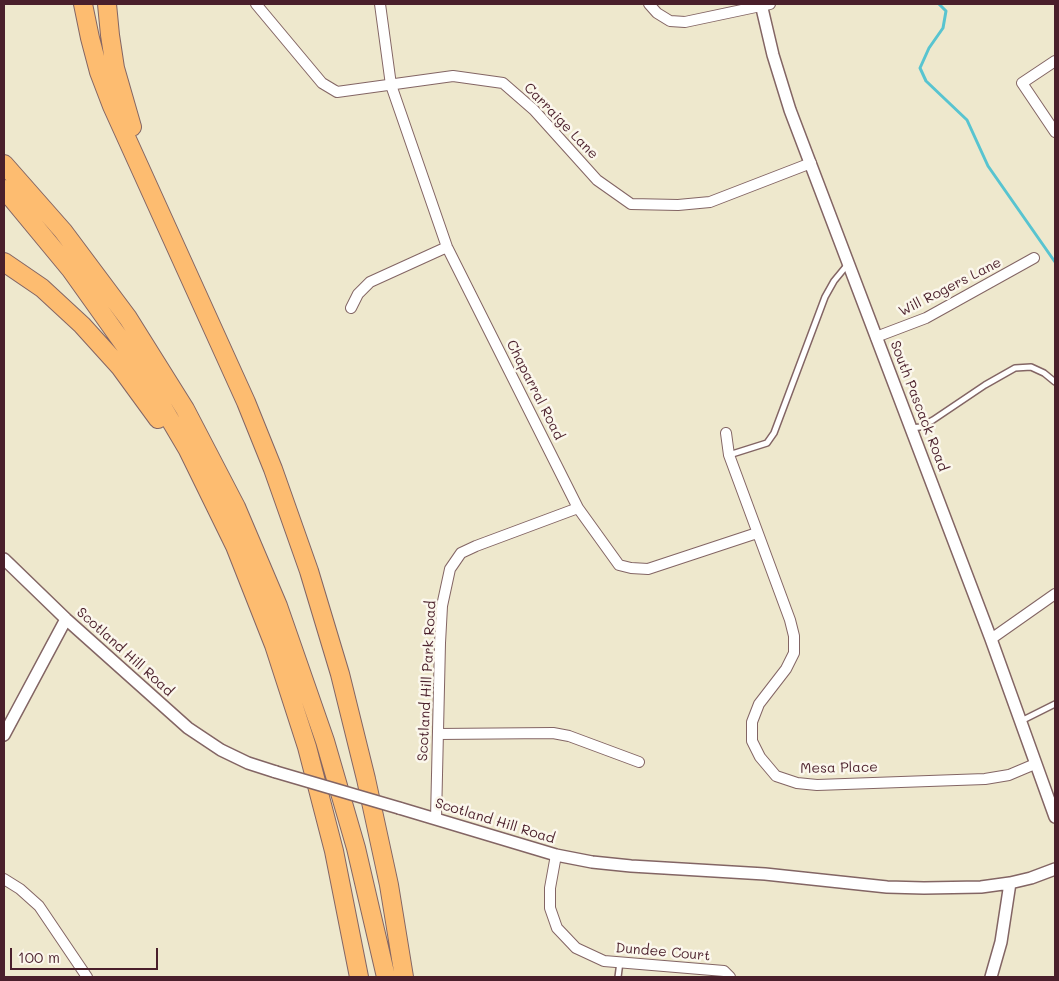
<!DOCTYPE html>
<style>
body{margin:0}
#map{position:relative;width:1059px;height:981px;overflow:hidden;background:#eee8cd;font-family:Mali,sans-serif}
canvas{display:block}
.frame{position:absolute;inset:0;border:5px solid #4a1f2b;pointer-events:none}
.scale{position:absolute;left:10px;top:948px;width:148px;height:22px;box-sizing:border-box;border:2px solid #4a1f2b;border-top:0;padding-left:6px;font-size:15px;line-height:18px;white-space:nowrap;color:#4a1f2b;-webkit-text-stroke:4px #fbf7ec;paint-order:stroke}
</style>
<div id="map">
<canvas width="1059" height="981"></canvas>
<div class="frame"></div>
<div class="scale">100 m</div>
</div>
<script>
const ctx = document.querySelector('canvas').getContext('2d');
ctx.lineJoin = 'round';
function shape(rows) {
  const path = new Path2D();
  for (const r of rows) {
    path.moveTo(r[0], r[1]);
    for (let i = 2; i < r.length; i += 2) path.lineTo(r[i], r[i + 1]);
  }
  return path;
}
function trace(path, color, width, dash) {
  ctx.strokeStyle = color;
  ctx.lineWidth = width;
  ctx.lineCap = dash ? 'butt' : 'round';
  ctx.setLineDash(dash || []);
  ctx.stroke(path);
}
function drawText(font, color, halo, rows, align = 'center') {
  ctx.font = font + ' Mali,sans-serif';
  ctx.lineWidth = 5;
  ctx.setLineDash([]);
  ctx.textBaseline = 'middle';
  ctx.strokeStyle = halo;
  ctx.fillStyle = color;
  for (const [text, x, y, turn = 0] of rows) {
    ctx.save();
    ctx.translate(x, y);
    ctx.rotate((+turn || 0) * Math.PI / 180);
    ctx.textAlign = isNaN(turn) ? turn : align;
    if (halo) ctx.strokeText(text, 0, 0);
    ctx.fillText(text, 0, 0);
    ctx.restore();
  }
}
trace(shape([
 [939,4,946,11,943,28,929,48,920,68,926,81,967,120,988,166,1055,262]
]), '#58c4d0', 3);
const service = shape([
 [911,428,920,427,933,420,985,385,1015,368,1031,367,1044,373,1055,382],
 [729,455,767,443,774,433,825,297,834,281,848,264],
 [1021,721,1055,704],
 [618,977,620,962]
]);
const minor = shape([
 [256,4,322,83,337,92,453,76,503,83,534,110,597,180,631,204,678,205,710,202,811,163],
 [380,4,391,85,447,247,578,508,619,565,631,568,648,569,757,533],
 [649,4,657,13,670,21,685,22,770,4],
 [1055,61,1022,83,1055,132],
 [351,308,358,294,370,282,447,247],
 [876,337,926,318,1034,258],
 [726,433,729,455,790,620,794,636,794,653,786,669,759,704,752,722,752,741,760,757,776,776,797,783,817,785,985,779,1009,775,1035,764],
 [991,639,1055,594],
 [438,734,553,733,569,736,639,762],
 [436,819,440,643,442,606,450,569,461,553,476,546,578,508],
 [556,855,550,888,550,908,557,928,576,948,604,961,724,971,730,977],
 [4,879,20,889,39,906,87,977]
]);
const tertiary = shape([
 [761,4,773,55,790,110,991,639,1055,817],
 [4,559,66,619,188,728,221,750,248,763,276,772],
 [4,735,66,619],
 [399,808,556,855,592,862,631,866,765,874,887,887,924,888,981,887,1010,883,1031,878,1055,869],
 [991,977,1001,942,1010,883]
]);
const motorway = shape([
 [83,4,90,38,99,72,112,106,246,402,273,469,309,571,340,674,366,779,389,885,404,977],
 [107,4,110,35,115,68,132,127],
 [4,164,63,231,128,318,185,409,236,507,278,606,325,741,356,848,386,977],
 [4,189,71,270,133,357,188,450,235,546,274,645,307,747,334,851,359,977],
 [4,262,42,288,82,325,120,367,158,419]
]);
trace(service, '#836564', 8);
trace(minor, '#836564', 12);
trace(tertiary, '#836564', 14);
trace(motorway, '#836564', 20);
trace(service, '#fff', 5);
trace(minor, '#fff', 10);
trace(tertiary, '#fff', 11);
trace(motorway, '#fdbc70', 18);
const tertiaryBridge = shape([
 [276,772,399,808]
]);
trace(tertiaryBridge, '#836564', 14, []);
trace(tertiaryBridge, '#fff', 11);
drawText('14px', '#4a1f2b', '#fbf7ec', [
 ["Carraige Lane",561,121,46],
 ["Will Rogers Lane",950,287,-27],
 ["Chaparral Road",535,390,63],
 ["South Pascack Road",919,406,69],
 ["Scotland Hill Road",125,652,42],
 ["Scotland Hill Park Road",427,681,-87],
 ["Mesa Place",839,768,-1],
 ["Scotland Hill Road",495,821,17],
 ["Dundee Court",663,952,5]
]);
</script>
